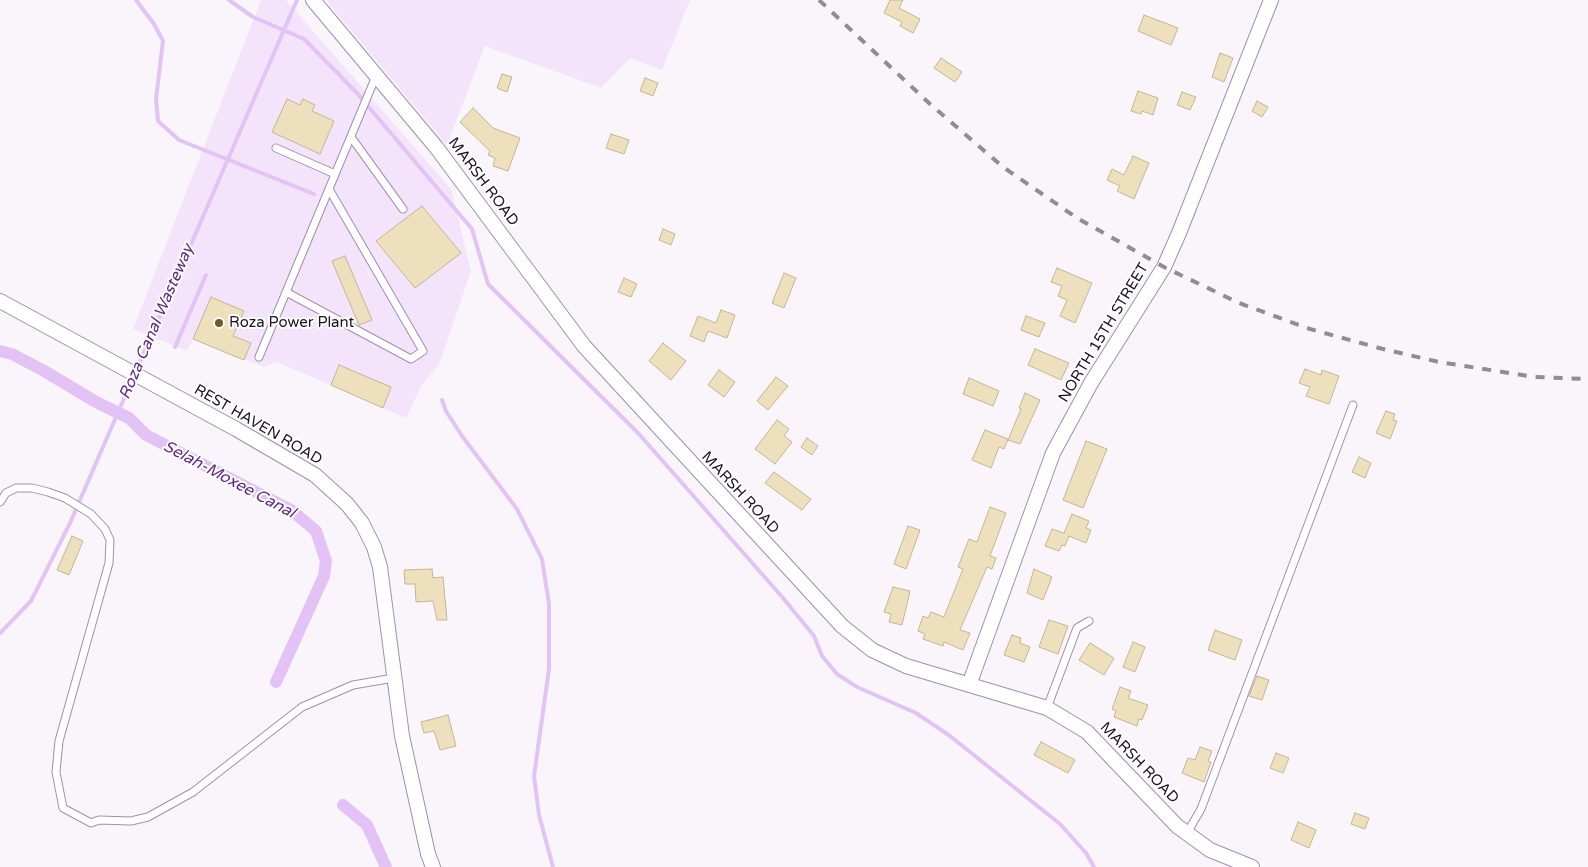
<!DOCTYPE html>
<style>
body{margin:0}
canvas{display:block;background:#f9f5fb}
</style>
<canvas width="1588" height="867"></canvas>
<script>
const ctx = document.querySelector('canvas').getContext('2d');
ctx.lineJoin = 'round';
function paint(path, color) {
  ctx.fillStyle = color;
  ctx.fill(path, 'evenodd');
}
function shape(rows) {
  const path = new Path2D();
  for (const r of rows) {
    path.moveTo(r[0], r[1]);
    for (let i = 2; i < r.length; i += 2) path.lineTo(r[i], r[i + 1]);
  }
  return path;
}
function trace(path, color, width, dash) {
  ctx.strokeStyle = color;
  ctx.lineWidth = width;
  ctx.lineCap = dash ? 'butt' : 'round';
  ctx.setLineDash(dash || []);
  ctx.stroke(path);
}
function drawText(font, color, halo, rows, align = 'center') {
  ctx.font = font + ' "Varela Round",sans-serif';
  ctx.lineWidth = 4;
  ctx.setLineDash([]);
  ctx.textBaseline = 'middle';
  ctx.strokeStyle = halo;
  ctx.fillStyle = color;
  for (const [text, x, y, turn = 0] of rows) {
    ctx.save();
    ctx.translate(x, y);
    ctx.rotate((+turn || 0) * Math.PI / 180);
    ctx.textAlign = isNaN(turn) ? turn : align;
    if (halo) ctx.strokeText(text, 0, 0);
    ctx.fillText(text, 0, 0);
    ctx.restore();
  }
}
paint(shape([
 [261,0,286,0,451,189,471,271,440,363,422,385,406,418,277,362,264,367,193,339,187,351,133,329],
 [326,0,690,0,662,70,630,58,601,88,485,46,447,145]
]), '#f3e4fc');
trace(shape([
 [136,0,154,24,163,41,156,99,158,121,179,140,314,194],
 [229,0,253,17,304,39,356,92,472,229,488,284,639,434,783,598,814,636,822,656,837,674,857,687,916,713,950,736,1060,824,1086,853,1094,867],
 [175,347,206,275],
 [442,400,446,411,462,436,517,509,542,559,549,604,549,669,534,776,539,815,553,867],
 [0,633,31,601,70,523,297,0]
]), '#e3c3f5', 4);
trace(shape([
 [0,351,12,354,46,372,96,402,129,418,146,435,291,510,316,531,326,561,324,576,276,682],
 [343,805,367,825,386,867]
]), '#e3c3f5', 12);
const building = shape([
 [890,0,903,0,899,8,920,19,913,33,900,26,902,22,884,13,890,0],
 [1144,15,1178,28,1171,45,1138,31,1144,15],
 [1220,53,1233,58,1224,82,1212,77,1220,53],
 [941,58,962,72,955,82,934,68,941,58],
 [502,74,512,77,507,92,497,88,502,74],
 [645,78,658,83,653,96,640,91,645,78],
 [1138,91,1158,98,1153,115,1142,111,1141,114,1131,111,1138,91],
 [1182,92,1196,97,1190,110,1177,105,1182,92],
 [287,99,300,105,303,99,315,105,312,111,334,121,320,154,272,132,287,99],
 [1257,101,1268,107,1262,117,1252,111,1257,101],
 [473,108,493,128,520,138,508,171,493,166,495,158,488,155,490,151,460,122,473,108],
 [611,134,629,140,624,154,606,148,611,134],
 [1133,156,1149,163,1134,199,1117,191,1120,186,1107,180,1112,169,1124,175,1133,156],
 [422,206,461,253,415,288,376,241,422,206],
 [663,229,675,234,671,245,659,240,663,229],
 [345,256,372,320,359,325,332,261,345,256],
 [1057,268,1092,283,1075,323,1060,316,1067,300,1058,296,1062,286,1051,282,1057,268],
 [784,273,796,278,784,308,772,303,784,273],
 [624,278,637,284,631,297,618,292,624,278],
 [211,297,244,311,233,336,251,343,244,360,193,339,211,297],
 [721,310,735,315,727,338,708,331,704,342,690,336,698,316,716,323,721,310],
 [1026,316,1045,323,1039,337,1021,330,1026,316],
 [663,343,686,361,671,380,649,361,663,343],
 [1035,349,1069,363,1061,380,1028,365,1035,349],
 [339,365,391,387,383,408,331,385,339,365],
 [1305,369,1321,375,1322,370,1339,376,1329,404,1306,396,1310,387,1299,383,1305,369],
 [719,370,735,382,724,397,708,385,719,370],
 [776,377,788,386,768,410,757,401,776,377],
 [969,378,999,391,993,406,963,394,969,378],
 [1025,393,1040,400,1020,444,1008,440,1021,409,1019,408,1025,393],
 [1386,411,1395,414,1393,420,1397,421,1390,439,1376,433,1386,411],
 [777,420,789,429,784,436,792,442,775,464,755,449,777,420],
 [985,430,1008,439,1004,449,999,447,991,468,972,460,985,430],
 [807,438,818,446,812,455,801,447,807,438],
 [1086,441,1107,449,1083,508,1063,500,1086,441],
 [1359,457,1371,463,1365,478,1352,472,1359,457],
 [774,472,811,499,802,510,765,483,774,472],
 [990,507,1006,513,990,556,996,558,992,569,987,567,960,630,970,633,963,650,944,642,943,646,923,639,925,634,918,631,923,616,928,618,931,612,944,617,963,569,958,567,969,539,977,542,990,507],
 [1072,514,1089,521,1086,528,1091,530,1086,543,1069,536,1065,546,1062,545,1059,551,1045,546,1052,529,1064,533,1072,514],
 [908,526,920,530,906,569,894,564,908,526],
 [72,536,83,541,69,575,57,570,72,536],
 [432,569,433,578,443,577,447,620,437,620,433,601,416,602,415,584,405,584,404,570,432,569],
 [1034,569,1052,577,1043,600,1027,593,1034,569],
 [893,587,910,591,902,625,889,622,891,614,884,612,893,587],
 [1049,620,1068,626,1058,654,1039,647,1049,620],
 [1215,630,1242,640,1235,660,1208,650,1215,630],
 [1012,635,1021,638,1020,643,1030,647,1024,662,1004,655,1012,635],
 [1133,642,1145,647,1135,672,1123,667,1133,642],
 [1090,643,1114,658,1104,675,1079,660,1090,643],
 [1257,676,1269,680,1262,700,1249,696,1257,676],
 [1120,687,1131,691,1128,698,1148,705,1142,720,1139,719,1137,726,1114,717,1116,711,1112,709,1120,687],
 [448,715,456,746,440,750,434,731,424,733,421,722,448,715],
 [1041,742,1075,760,1068,773,1034,755,1041,742],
 [1200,747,1212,751,1208,761,1211,762,1204,782,1182,773,1188,758,1195,760,1200,747],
 [1276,753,1289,758,1283,773,1270,768,1276,753],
 [1355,813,1369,818,1365,829,1351,824,1355,813],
 [1298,822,1316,830,1309,848,1291,840,1298,822]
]);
paint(building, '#eee0bd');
trace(building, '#c3b694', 1);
const service = shape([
 [351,137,403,209],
 [276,148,335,174],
 [286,292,411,359,423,351,329,189],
 [259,357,376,76],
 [0,502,6,493,16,488,32,488,48,492,65,498,91,514,105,529,110,540,109,563,59,741,56,772,63,808,91,823,99,820,131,821,148,817,193,792,302,707,353,685,394,678],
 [1047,708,1077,628,1089,621],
 [1187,833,1201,809,1353,405]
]);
const minor = shape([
 [313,0,436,147,584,346,842,626,872,650,906,666,1047,708,1087,732,1177,826,1210,850,1252,867],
 [0,301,236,429,315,475,347,504,362,523,374,547,380,567,402,736,428,854,433,867],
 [969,685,1053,453,1091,383,1164,267,1179,233,1271,0]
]);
trace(service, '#a18eac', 9);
trace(minor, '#a18eac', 16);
trace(service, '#fff', 7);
trace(minor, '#fff', 14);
trace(shape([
 [819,0,930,104,1003,167,1077,218,1164,267,1239,303,1310,329,1379,348,1439,362,1535,377,1588,379]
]), '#918b94', 4, [9, 9]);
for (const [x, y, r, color] of [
 [219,323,5,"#6e5c2a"]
]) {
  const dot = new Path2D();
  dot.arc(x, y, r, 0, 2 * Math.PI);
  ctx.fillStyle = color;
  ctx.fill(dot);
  trace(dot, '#fff', 2);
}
drawText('15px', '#1b141f', '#fff', [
 ["MARSH ROAD",483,182,53],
 ["NORTH 15TH STREET",1104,333,-59],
 ["REST HAVEN ROAD",258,425,30],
 ["MARSH ROAD",740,493,47],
 ["MARSH ROAD",1139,763,46]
]);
drawText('15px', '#1b141f', '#fff', [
 ["Roza Power Plant",229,323]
], 'left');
drawText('italic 16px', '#662583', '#fff', [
 ["Roza Canal Wasteway",157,322,-67],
 ["Selah-Moxee Canal",229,480,28]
]);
</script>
